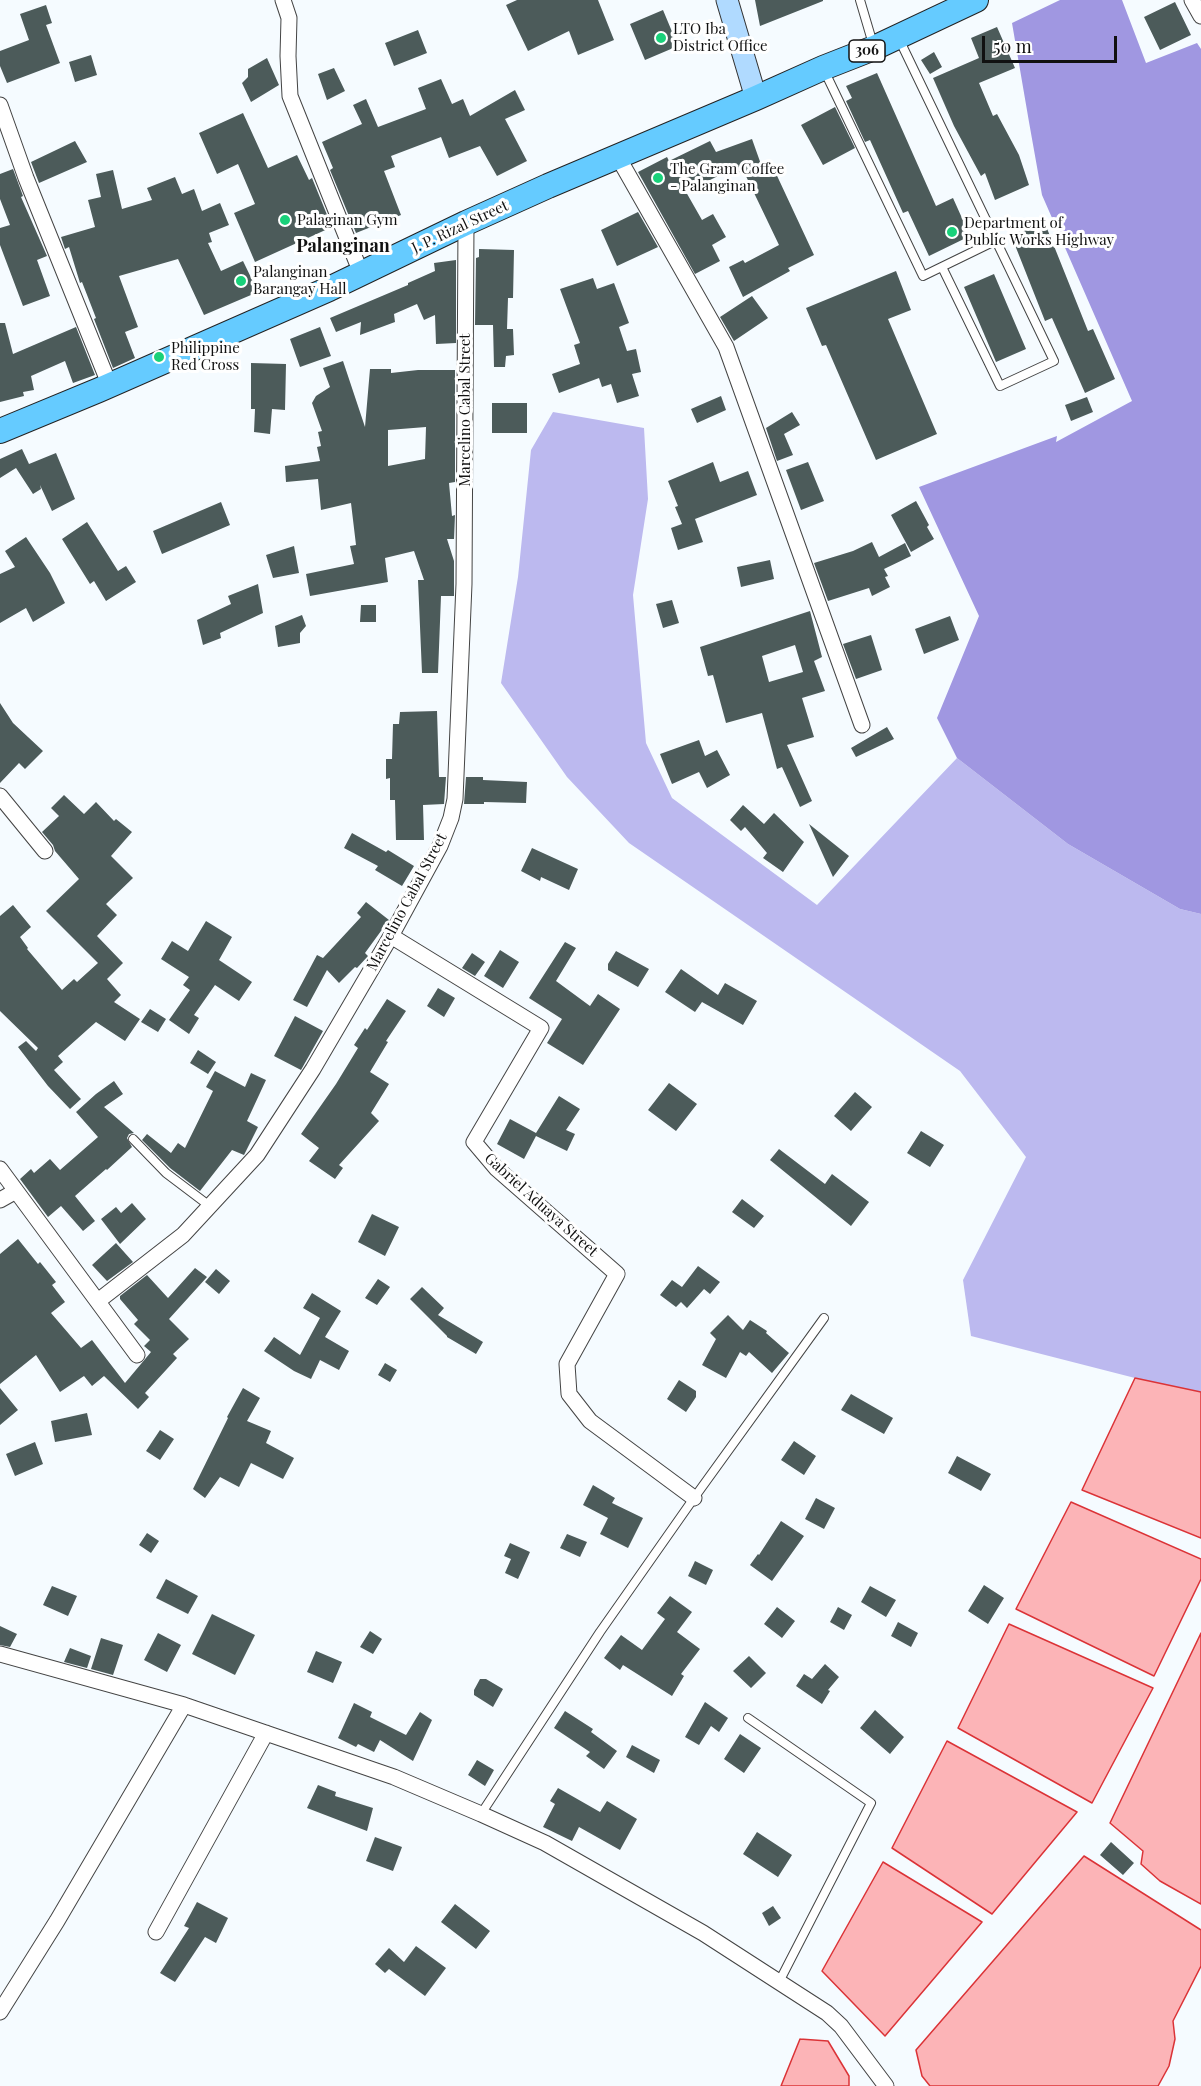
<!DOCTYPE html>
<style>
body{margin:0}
#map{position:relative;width:1201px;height:2086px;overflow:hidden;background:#f5fbff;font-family:"Playfair Display",serif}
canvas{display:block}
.scale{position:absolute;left:982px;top:36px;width:135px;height:27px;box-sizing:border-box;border:3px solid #111;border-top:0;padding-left:8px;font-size:18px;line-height:21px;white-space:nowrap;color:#111;-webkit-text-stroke:4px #fff;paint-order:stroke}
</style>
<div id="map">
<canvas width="1201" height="2086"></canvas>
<div class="scale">50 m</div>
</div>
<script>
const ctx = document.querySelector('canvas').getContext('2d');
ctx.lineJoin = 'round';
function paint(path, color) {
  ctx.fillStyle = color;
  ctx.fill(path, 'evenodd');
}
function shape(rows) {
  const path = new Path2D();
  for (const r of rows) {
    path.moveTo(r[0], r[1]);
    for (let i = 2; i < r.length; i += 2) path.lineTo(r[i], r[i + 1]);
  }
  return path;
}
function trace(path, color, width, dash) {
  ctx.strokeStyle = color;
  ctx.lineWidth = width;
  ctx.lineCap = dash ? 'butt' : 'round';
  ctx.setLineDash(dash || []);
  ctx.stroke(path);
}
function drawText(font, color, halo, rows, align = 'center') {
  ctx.font = font + ' "Playfair Display",serif';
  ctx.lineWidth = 6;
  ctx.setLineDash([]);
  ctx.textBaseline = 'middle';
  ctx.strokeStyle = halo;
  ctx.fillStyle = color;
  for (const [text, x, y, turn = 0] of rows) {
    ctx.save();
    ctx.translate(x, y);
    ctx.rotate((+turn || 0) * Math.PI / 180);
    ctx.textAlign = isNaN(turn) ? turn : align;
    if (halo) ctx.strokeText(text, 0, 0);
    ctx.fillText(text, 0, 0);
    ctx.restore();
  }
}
paint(shape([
 [553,412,644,428,648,499,633,595,646,743,672,798,817,905,957,758,1068,844,1180,909,1201,914,1201,1392,1135,1378,971,1336,963,1280,1026,1157,960,1071,629,843,567,777,501,683,518,577,531,450]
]), '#bcb9ef');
paint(shape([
 [1060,0,1122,0,1146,63,1197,43,1201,49,1201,914,1180,909,1068,844,957,758,937,718,979,616,919,487,1057,436,1056,442,1132,401,1042,195,1029,122,1012,23]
]), '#a097e1');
const water = shape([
 [1135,1378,1201,1392,1201,1538,1082,1490,1135,1378],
 [1071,1502,1201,1559,1201,1579,1154,1676,1016,1609,1071,1502],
 [1009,1624,1153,1688,1092,1803,958,1728,1009,1624],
 [1201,1633,1201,1904,1160,1881,1141,1864,1143,1851,1110,1823,1201,1633],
 [947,1741,1077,1812,992,1914,892,1848,947,1741],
 [1084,1856,1201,1930,1201,1966,1173,2021,1175,2039,1169,2066,1158,2086,930,2086,922,2076,916,2050,1084,1856],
 [883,1862,982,1922,885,2036,822,1971,883,1862],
 [800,2039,828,2041,849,2076,849,2086,781,2086,800,2039]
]);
paint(water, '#fcb4b7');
trace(water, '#db3337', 1.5);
paint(shape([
 [517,0,598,0,614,40,578,55,569,31,528,51,506,5],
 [755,0,823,0,823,1,760,26],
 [1175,2,1191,35,1160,50,1144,17],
 [46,5,52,23,46,25,60,63,7,83,0,66,0,51,29,40,20,14],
 [663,10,678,46,645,60,630,24],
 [997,27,1015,68,979,83,993,116,997,114,1019,155,1029,185,995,200,985,173,981,176,954,126,933,78,979,58,971,38],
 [418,30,427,53,394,66,385,43],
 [934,52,942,67,930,74,921,60],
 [91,55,97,75,75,82,69,62],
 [267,58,279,85,251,102,242,83,248,77,248,69],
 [334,68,345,91,327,100,318,74],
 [877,73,936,206,953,198,970,236,929,256,908,211,903,213,870,140,865,142,846,101,852,98,846,86],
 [441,79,452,104,463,99,470,116,515,90,525,110,505,119,527,161,497,176,480,146,449,158,441,137,391,156,395,167,384,171,401,215,356,233,330,170,333,168,322,142,362,124,353,105,366,99,378,127,426,109,418,88],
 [835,107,855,148,823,165,801,125],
 [243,113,268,168,297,155,309,180,312,178,332,227,255,262,234,213,255,204,238,164,217,174,199,133],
 [752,139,763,170,772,165,814,255,788,268,790,271,743,297,729,267,743,260,745,263,779,245,744,172,732,176,730,170,686,192,702,220,713,214,726,237,712,245,720,261,695,274,638,172,667,157,669,161,710,141,716,152],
 [75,141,87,162,39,183,31,162],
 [13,169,23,196,21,197,47,256,37,260,50,296,23,306,0,245,0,228,10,225,0,199,0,174],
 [113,170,122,209,152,200,147,188,175,177,182,194,194,189,202,211,220,203,229,225,209,233,212,242,208,243,221,271,243,261,258,292,204,315,178,259,119,276,138,327,125,332,135,358,113,368,94,319,96,318,82,282,80,283,69,247,65,249,61,237,95,227,88,200,101,197,96,174],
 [638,212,658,247,617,266,601,230],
 [1044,221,1088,331,1093,329,1115,379,1085,393,1052,318,1045,321,1011,235],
 [479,249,514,250,513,298,508,298,507,329,513,329,514,355,506,356,505,367,494,367,493,325,475,325,476,258,479,257],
 [456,260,456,343,436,344,435,315,424,320,417,304,394,314,395,322,360,335,361,322,336,332,330,318,408,285,408,283,435,271,434,263],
 [896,271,911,310,888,319,937,434,876,460,826,345,822,346,806,308],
 [994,274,1026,349,996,362,964,287],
 [593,278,597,289,614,283,629,323,619,327,627,351,636,349,641,372,632,374,639,396,617,403,611,384,602,387,599,378,559,393,552,374,580,364,574,345,580,343,560,289],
 [752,296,768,318,734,341,720,317],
 [0,323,5,323,13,354,76,327,95,375,73,383,65,361,31,376,34,390,23,392,24,396,0,402],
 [320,327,331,356,300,367,290,339],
 [343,361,365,427,370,369,391,369,391,373,418,370,455,370,455,482,449,483,452,516,455,515,454,539,447,539,454,561,454,596,441,596,438,673,422,673,418,580,424,580,414,551,385,558,388,582,310,596,306,574,354,564,350,546,356,545,351,503,321,510,318,479,286,482,285,466,320,461,317,447,321,446,318,432,322,431,312,403,316,396,330,387,323,368],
 [426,427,425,459,388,466,388,430],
 [251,363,286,364,285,410,272,409,270,434,254,432,255,409,251,409],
 [721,396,726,410,697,423,691,409],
 [1087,397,1093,412,1071,421,1065,405],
 [492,403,527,403,527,433,492,433],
 [792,412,800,425,784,434,793,455,777,461,766,428],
 [22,449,29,464,56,453,75,499,52,511,40,485,41,489,33,494,16,468,0,478,0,459],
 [713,462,720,482,748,471,757,495,695,519,703,542,678,550,671,528,682,524,675,507,678,506,668,481],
 [808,462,824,501,801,510,786,470],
 [916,501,929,525,927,527,934,539,911,552,891,515],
 [221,502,230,525,162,554,153,531],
 [87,522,118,571,126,566,136,582,106,601,94,581,90,584,62,539],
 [26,537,50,573,65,603,33,622,26,608,0,623,0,574,15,567,5,551],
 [872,542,879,557,905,543,911,556,884,569,888,576,885,577,890,587,872,596,869,588,828,601,814,563,853,551],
 [294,546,299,573,273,578,266,555],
 [770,560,774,579,741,587,737,567],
 [258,584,263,613,220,633,221,638,203,645,197,620,231,604,228,596],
 [672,600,679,623,663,628,656,604],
 [361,605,376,605,376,622,360,622],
 [810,611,822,657,814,661,825,691,802,698,814,737,787,745,812,801,800,807,782,767,777,769,762,713,726,723,713,675,708,676,700,647],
 [795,645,803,672,769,682,762,656],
 [302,615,306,626,300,633,300,643,278,647,275,626],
 [950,616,959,640,924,654,915,629],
 [871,635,882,670,856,679,843,644],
 [0,703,13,723,43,751,25,769,19,763,0,783],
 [437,711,439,777,446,777,444,804,423,805,424,840,396,840,395,800,390,800,390,778,386,779,386,759,392,759,393,724,399,724,400,712],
 [887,727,894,739,856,757,851,748],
 [699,740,705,756,717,750,730,775,707,788,699,772,672,784,660,754],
 [466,777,483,777,483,780,527,782,526,803,484,802,484,804,464,804],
 [64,795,84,814,96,802,114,821,116,819,132,832,111,856,133,878,106,904,117,915,97,936,123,963,107,979,121,995,114,1002,140,1019,125,1041,96,1022,58,1056,63,1062,54,1070,81,1099,70,1109,48,1086,18,1047,26,1041,36,1051,38,1048,0,1011,0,916,13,905,31,927,20,937,28,948,27,949,62,990,74,979,77,982,98,963,46,911,79,879,55,851,53,845,42,832,59,816,51,808],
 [743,805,764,824,774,813,804,842,783,872,763,858,767,853,745,827,741,831,730,820],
 [809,824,849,856,833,877],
 [352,833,386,852,388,850,414,866,402,886,375,870,378,866,344,848],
 [532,848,578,869,569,890,541,877,540,881,521,871],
 [366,902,389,920,365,953,368,956,357,968,355,967,339,983,327,970,307,1007,293,1000,317,955,323,958,361,917,357,913],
 [206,921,232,937,219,960,252,982,239,1001,215,985,194,1015,199,1018,189,1034,169,1020,190,990,183,985,189,977,161,959,172,941,188,951],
 [565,942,576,948,556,981,590,1006,598,994,620,1009,583,1065,547,1043,562,1019,529,998],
 [500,950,519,962,503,988,484,976],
 [616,951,649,969,638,987,608,970,608,964],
 [472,953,485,962,475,976,462,968],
 [681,969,718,995,725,983,757,1001,743,1025,702,1002,695,1012,665,992],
 [438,988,455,998,444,1017,427,1006],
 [387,999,406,1011,386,1041,388,1042,370,1072,389,1084,371,1113,379,1121,339,1165,343,1168,335,1179,309,1161,319,1148,301,1134,336,1084,358,1048,354,1045,365,1028,367,1030],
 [150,1009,166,1019,158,1032,141,1022],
 [295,1016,323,1031,301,1070,274,1056],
 [198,1050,216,1062,208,1074,190,1063],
 [215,1071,245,1087,251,1073,266,1080,247,1121,258,1127,244,1155,232,1150,200,1191,170,1168,142,1140,147,1134,171,1153,178,1143,185,1148,213,1091,206,1087],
 [114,1081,123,1094,104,1107,134,1133,129,1134,127,1138,132,1147,107,1170,106,1169,75,1196,95,1221,83,1231,61,1206,48,1217,20,1179,31,1169,34,1173,50,1159,60,1170,98,1137,76,1112,96,1094],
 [669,1083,697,1104,676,1131,648,1110],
 [855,1092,872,1107,851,1131,834,1116],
 [559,1096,580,1109,566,1130,575,1134,567,1151,536,1136,524,1159,497,1144,510,1119,536,1133],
 [921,1131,944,1145,930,1167,907,1153],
 [779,1149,825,1184,832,1174,869,1202,851,1226,770,1160],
 [742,1199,764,1216,754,1228,732,1212],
 [132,1203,146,1219,120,1244,101,1219,116,1207,121,1213],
 [372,1214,399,1227,385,1256,358,1242],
 [18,1239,38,1264,40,1262,56,1282,52,1285,65,1302,51,1313,81,1348,92,1340,125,1383,151,1352,144,1346,150,1340,134,1324,138,1320,120,1299,120,1296,147,1275,168,1298,195,1268,207,1277,169,1319,189,1339,173,1354,177,1358,145,1393,149,1397,138,1409,104,1376,92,1386,84,1376,60,1392,36,1355,0,1384,0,1254],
 [116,1243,133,1262,107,1281,92,1265],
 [698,1266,720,1282,710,1294,704,1289,687,1308,681,1302,676,1307,660,1295,672,1280,682,1287],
 [216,1269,230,1281,219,1294,205,1282],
 [378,1279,390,1287,377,1305,365,1298],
 [422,1287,444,1308,438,1315,483,1342,476,1354,447,1337,447,1336,410,1299],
 [312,1293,341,1311,325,1337,349,1351,339,1370,320,1360,311,1379,294,1371,264,1351,274,1337,300,1355,320,1318,303,1308],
 [728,1315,743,1330,750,1320,767,1331,766,1333,789,1353,772,1373,749,1352,746,1356,740,1352,726,1378,702,1365,716,1339,710,1333],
 [385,1363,397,1370,390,1382,378,1375],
 [679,1380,696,1391,696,1397,686,1412,667,1399],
 [0,1388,18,1410,0,1425],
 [243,1388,260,1398,247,1421,271,1431,266,1443,294,1458,283,1479,251,1463,239,1487,220,1477,205,1498,193,1489,228,1418,227,1417],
 [851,1394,893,1418,884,1434,841,1410],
 [87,1413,92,1435,55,1442,51,1421],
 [160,1430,174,1439,160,1460,146,1451],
 [794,1441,816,1456,804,1475,781,1460],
 [35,1442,43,1464,15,1476,6,1454],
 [957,1456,991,1474,981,1491,948,1473],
 [593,1485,615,1498,612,1503,643,1518,628,1548,600,1534,608,1518,583,1505],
 [816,1498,835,1508,824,1529,805,1519],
 [781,1521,804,1536,772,1581,750,1565,758,1554,759,1555],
 [147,1533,159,1541,151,1553,139,1545],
 [567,1534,587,1542,580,1557,560,1548],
 [510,1543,530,1552,518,1579,505,1573,511,1559,504,1556],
 [695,1561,713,1570,706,1585,688,1576],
 [166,1579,198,1596,188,1614,156,1598],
 [984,1585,1004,1598,988,1624,968,1611],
 [52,1586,77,1596,68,1616,43,1605],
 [870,1586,896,1600,886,1617,861,1602],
 [670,1596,692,1612,677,1632,700,1649,681,1674,684,1676,672,1696,623,1665,620,1670,604,1658,621,1635,642,1650,665,1619,657,1613],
 [777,1607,795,1621,782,1638,764,1624],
 [838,1607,852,1615,844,1630,830,1622],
 [212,1614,255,1635,235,1675,192,1654],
 [898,1622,918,1633,911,1647,891,1636],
 [0,1626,17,1634,10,1647,0,1645],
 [370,1631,382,1639,373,1654,360,1647],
 [158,1633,181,1645,167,1672,144,1660],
 [101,1638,123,1645,113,1675,91,1669],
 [70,1648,91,1656,87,1668,64,1662],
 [316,1651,342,1662,333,1683,307,1672],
 [749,1656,766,1673,751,1688,733,1671],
 [825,1664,839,1677,828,1690,830,1691,822,1704,796,1686,804,1674,812,1679],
 [480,1679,486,1679,503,1689,493,1707,474,1695,474,1690],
 [705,1702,728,1718,719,1732,711,1726,699,1745,685,1737],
 [354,1703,372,1712,370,1717,406,1735,420,1712,432,1720,413,1761,380,1740,374,1752,358,1744,356,1747,338,1738],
 [875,1710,904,1737,890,1754,860,1728],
 [565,1711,593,1729,591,1732,617,1751,604,1769,586,1756,590,1752,554,1728],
 [740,1734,761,1748,744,1773,724,1759],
 [632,1745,660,1760,654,1773,626,1757],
 [477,1760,494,1770,485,1786,468,1775],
 [318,1785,336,1792,335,1796,373,1808,367,1831,307,1808],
 [558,1788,600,1812,607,1801,637,1819,620,1850,579,1827,572,1841,543,1827,555,1804,550,1801],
 [757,1832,792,1855,778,1877,743,1854],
 [375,1837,402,1847,393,1871,366,1861],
 [1111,1842,1134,1863,1123,1875,1100,1855],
 [197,1902,228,1918,216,1943,205,1937,175,1982,160,1973,189,1928,184,1926],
 [455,1904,490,1931,476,1949,441,1922],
 [773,1906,781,1918,769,1926,762,1913],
 [416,1946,446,1968,425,1996,389,1969,385,1973,375,1964,389,1948,404,1962]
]), '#4c5b5a');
const lane = shape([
 [860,0,873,44],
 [899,39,1054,361,1000,386,942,267],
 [824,70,923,276,997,240],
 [133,1139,166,1173,211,1207],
 [748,1718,871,1803,779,1982],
 [481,1814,600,1632,694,1498,824,1318]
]);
const street = shape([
 [283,0,289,18,288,56,290,96,361,273],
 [1192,0,1201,16],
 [0,105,26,178,110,386],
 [618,157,726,347,862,725],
 [0,796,45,851],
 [391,936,541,1028,474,1142,496,1168,617,1274,567,1364,569,1394,590,1421,694,1498],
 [0,1169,137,1355],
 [0,1200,16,1191],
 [98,1301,183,1235,257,1155,313,1069,391,936,440,846,451,818,455,799,464,584,466,223],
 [0,1654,184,1705,394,1777,481,1814,545,1843,703,1933,827,2013,841,2026,886,2086],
 [156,1932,266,1733],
 [0,2012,57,1921,184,1705]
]);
const secondary = shape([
 [727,0,756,98]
]);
const primary = shape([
 [0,431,99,390,329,289,466,223,548,186,756,98,823,68,874,48,976,0]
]);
trace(lane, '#444', 10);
trace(street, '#444', 17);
trace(secondary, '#333', 23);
trace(primary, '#222', 26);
trace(lane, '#fff', 8);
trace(street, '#fff', 15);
trace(secondary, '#b0daff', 21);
trace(primary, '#65cbff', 24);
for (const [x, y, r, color] of [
 [661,38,6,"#19d17a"],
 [658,178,6,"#19d17a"],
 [285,220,6,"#19d17a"],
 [952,232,6,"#19d17a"],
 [241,281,6,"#19d17a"],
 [159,357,6,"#19d17a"]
]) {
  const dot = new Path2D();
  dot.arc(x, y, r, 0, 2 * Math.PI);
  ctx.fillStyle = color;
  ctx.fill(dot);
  trace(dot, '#fff', 2);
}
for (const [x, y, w] of [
 [867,51,36]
]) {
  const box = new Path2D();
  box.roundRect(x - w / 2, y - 11, w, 22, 4.5);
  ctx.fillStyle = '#fff';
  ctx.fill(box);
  trace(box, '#111', 1.5);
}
drawText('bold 14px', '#111', null, [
 ["306",867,51]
]);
drawText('15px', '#111', '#fff', [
 ["LTO Iba",673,29],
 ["District Office",673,46],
 ["The Gram Coffee",670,169],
 ["- Palanginan",670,186],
 ["Palaginan Gym",297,220],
 ["Department of",964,223],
 ["Public Works Highway",964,240],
 ["Palanginan",253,272],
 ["Barangay Hall",253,289],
 ["Philippine",171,348],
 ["Red Cross",171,365]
], 'left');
drawText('15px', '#111', '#fff', [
 ["J. P. Rizal Street",460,227,-25],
 ["Marcelino Cabal Street",465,410,-90],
 ["Marcelino Cabal Street",407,902,-62],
 ["Gabriel Aduaya Street",541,1205,42]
]);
drawText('bold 18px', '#111', '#fff', [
 ["Palanginan",343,246]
]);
</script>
